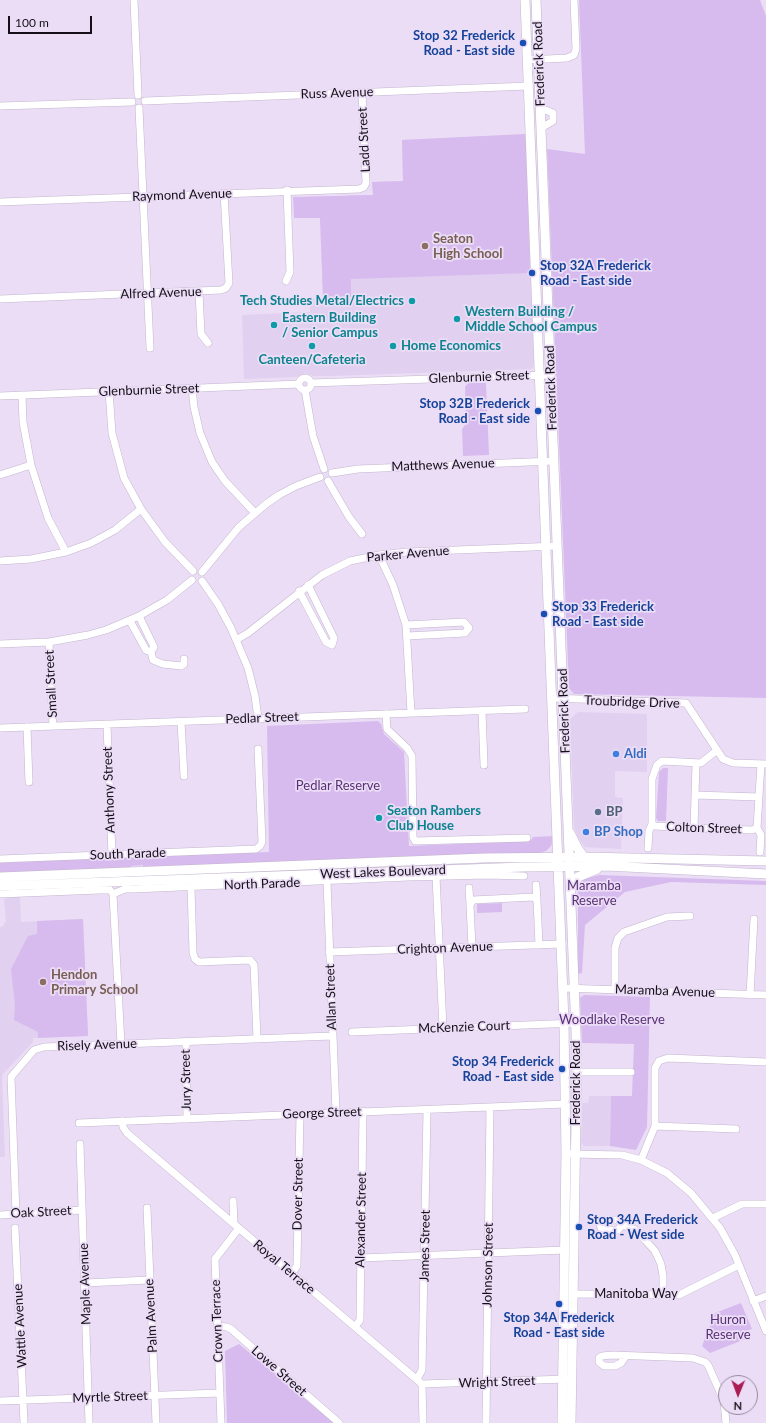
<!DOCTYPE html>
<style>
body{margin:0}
#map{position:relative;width:766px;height:1423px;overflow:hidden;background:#ebddf6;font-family:Lato,sans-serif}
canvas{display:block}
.north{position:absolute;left:718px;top:1375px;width:40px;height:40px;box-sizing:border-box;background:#ebddf6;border:1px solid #958b9d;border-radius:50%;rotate:181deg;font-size:11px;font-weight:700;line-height:16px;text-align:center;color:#140f18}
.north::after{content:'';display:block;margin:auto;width:14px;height:18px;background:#ad1d55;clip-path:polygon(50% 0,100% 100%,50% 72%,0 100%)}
.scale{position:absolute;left:8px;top:16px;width:84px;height:18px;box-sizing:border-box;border:2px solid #140f18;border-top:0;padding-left:5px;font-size:12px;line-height:14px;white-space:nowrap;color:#140f18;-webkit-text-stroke:3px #ebddf6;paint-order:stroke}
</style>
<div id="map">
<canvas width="766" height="1423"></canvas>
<div class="north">N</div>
<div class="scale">100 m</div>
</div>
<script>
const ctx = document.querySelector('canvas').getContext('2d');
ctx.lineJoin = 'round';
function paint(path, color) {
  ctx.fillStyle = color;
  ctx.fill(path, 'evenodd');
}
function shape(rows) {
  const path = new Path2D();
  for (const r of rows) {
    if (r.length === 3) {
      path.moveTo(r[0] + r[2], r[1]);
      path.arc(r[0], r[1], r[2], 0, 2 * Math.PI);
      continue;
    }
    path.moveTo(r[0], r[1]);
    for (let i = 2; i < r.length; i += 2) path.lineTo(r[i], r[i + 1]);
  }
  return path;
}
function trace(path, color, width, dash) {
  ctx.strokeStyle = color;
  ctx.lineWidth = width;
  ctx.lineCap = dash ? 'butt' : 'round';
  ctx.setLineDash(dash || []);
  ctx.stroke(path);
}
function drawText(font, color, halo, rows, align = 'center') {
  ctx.font = font + ' Lato,sans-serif';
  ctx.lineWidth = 3.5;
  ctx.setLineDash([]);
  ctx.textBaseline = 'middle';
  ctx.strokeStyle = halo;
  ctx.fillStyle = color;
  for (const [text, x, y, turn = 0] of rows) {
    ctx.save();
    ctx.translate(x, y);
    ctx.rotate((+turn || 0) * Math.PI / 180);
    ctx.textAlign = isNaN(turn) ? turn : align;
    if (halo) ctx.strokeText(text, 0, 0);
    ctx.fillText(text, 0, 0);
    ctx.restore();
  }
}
paint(shape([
 [526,134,534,366,532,369,332,376,314,376,306,373,296,377,244,379,242,315,310,312,310,299,323,298,320,218,348,195,373,195,372,182,403,181,402,140],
 [578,712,647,714,647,772,615,771,615,797,623,798,621,849,585,847,578,837,574,827,570,719],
 [15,897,20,897,21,922,83,919,88,1036,33,1038,33,1042,2,1075,5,1157,0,1157,0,927,2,927,6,921,4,899],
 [589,1096,611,1096,610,1146,584,1146,581,1142,582,1103,588,1103]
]), '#e1d0f0');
paint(shape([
 [579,0,760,0,766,16,766,698,574,694,569,688,547,149,585,154],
 [526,134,530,273,351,279,351,297,323,298,320,218,294,218,293,197,373,195,372,182,403,181,402,140],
 [468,383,486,383,489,455,463,456,462,429,466,424,465,387],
 [378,721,381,724,384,734,404,752,409,846,528,841,531,840,533,837,555,836,551,846,546,851,535,854,143,868,143,865,131,866,131,868,0,873,0,862,269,852,267,726],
 [663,768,668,768,666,821,658,821,656,818,659,772],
 [599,875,766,881,766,885,671,882,625,892,585,925,582,973,578,974,578,886,584,879],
 [502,903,502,912,477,913,477,904],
 [83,919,88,1036,38,1038,38,1032,14,1020,15,1004,11,969,28,936,37,934,37,921],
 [584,995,650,997,647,1127,636,1150,610,1146,611,1096,632,1096,634,1044,582,1043,580,998],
 [741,1303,752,1329,745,1331,748,1338,710,1353,702,1346,715,1313],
 [239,1344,334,1423,227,1423,225,1351]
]), '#d7bbee');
const minor = shape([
 [134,0,138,95],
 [527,60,567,58,574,55,576,49,574,0],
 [145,101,528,86],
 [0,106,132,102],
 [139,108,150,348],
 [540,108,553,113,553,121,541,128],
 [0,202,359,189,364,187,366,183,362,92],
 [286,281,290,272,287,190],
 [199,292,201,334,208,343],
 [0,299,221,290,226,288,229,283,224,193],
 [305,384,6],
 [311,383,550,375],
 [192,388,194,407,200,433,212,462,225,481,255,513],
 [305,390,313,436,324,469],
 [109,391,112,433,124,478,141,509,165,542,193,571],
 [22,395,23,422,31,465,48,518,66,552],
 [0,396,299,384],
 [332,473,358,469,554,461],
 [0,475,31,465],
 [328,481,349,517,362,534],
 [379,555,393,585,406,625,411,713],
 [0,561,31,559,66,552,91,543,115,530,141,509],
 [202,572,239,527,266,504,279,495,296,486,320,477],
 [202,581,218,604,231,628,248,668,255,696,258,718],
 [299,591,326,642,332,645,334,638,308,585],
 [130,621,146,650,151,652,154,647,139,616],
 [406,625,464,622,469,628,465,633,407,636],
 [236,640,248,633,322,575,350,561,379,555,407,552,557,546],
 [49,642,53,726],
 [0,644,49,642,88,635,106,630,139,616,167,600,192,580],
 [151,652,153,660,163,664,181,666,184,664,184,659],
 [552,698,686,703,723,759,733,763,766,764],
 [482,711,484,765],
 [386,714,387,729,407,748,412,756,413,837,415,841,527,838],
 [181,722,184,776],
 [107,725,112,855],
 [27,727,29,782],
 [0,728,525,709],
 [695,795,759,797],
 [652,824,655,826,694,828,752,830,757,828],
 [694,828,696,763],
 [648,848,649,831,652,824,652,779,657,765,662,761,701,763,716,751],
 [760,852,761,835,757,828,761,764],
 [0,859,256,849,260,846,262,842,258,749],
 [436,876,443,1028],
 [327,882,336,1112],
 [536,885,537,901],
 [191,888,193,953,195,959,199,962,250,960,254,965,257,1039],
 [469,888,470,905],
 [0,894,100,890,110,890,113,894],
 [113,894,125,889,134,889,408,877,487,875,524,876],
 [113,894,121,1044],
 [472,947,470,905,473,900,534,897,537,901,539,945],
 [329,952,562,944],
 [563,988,766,995],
 [615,989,615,948,618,938,624,932,667,917,690,916],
 [750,995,754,919],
 [352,1032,576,1023],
 [186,1042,187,1119],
 [577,1072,631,1072],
 [122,1121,123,1127,127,1133,422,1384,423,1423],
 [79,1123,566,1104],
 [655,1126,736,1129],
 [80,1144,89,1423],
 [570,1154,622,1155,641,1160,667,1173,691,1193,720,1228,735,1255,766,1331],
 [641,1160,655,1126,655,1068,659,1061,668,1058,766,1062],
 [233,1201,234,1223],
 [147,1208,156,1423],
 [16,1214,11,1077,34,1050,44,1047,332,1036],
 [0,1215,82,1210],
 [713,1218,742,1204,766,1204],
 [622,1225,618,1230,604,1230,601,1228,600,1224,604,1220,618,1220,622,1225,634,1229,646,1241,655,1251,661,1264,663,1276,663,1294],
 [15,1228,24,1423],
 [361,1258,565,1250],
 [292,1273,297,1266,300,1114],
 [85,1283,149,1280],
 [573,1294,679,1295,739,1265],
 [753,1301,766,1296],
 [217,1326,227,1327,231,1329,339,1423],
 [355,1327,360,1320,363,1111],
 [625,1357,621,1363,615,1366,604,1366,599,1362,599,1358,602,1356,613,1355,693,1358,705,1362,708,1365,724,1401,726,1423],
 [417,1379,422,1370,427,1110],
 [422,1384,566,1379],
 [0,1401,220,1393],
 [221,1423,215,1259,239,1228],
 [486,1423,490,1107]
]);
const major = shape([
 [525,0,564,1023,566,1153,562,1423],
 [536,0,577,1059,571,1423],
 [570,833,578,849,584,857],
 [0,877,484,858,584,857,766,861],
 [0,886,523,867,606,866,766,874],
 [571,889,578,877,597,869]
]);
trace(minor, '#c2b5cd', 8);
trace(major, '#c2b5cd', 10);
trace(minor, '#fff', 7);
trace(major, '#fff', 9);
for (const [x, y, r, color] of [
 [523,43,4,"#1a4fb4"],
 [425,246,4,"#8d6e63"],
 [532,273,4,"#1a4fb4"],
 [412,301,4,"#0f9aa8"],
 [457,319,4,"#0f9aa8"],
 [274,325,4,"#0f9aa8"],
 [312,346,4,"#0f9aa8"],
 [393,346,4,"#0f9aa8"],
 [538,411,4,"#1a4fb4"],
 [544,614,4,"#1a4fb4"],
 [616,754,4,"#3f7fe0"],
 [598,812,4,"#5c6f8a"],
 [379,818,4,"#0f9aa8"],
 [586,832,4,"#3f7fe0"],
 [43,982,4,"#8d6e63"],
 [562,1069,4,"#1a4fb4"],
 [579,1227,4,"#1a4fb4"],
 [559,1304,4,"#1a4fb4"]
]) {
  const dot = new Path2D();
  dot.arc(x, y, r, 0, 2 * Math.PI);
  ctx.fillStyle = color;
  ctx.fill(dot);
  trace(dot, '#ebddf6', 1.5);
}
drawText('bold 13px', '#164399', '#ebddf6', [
 ["Stop 32 Frederick",515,36],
 ["Road - East side",515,51],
 ["Stop 32A Frederick",540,266,"left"],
 ["Road - East side",540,281,"left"],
 ["Stop 32B Frederick",530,404],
 ["Road - East side",530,419],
 ["Stop 33 Frederick",552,607,"left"],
 ["Road - East side",552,622,"left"],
 ["Stop 34 Frederick",554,1062],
 ["Road - East side",554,1077],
 ["Stop 34A Frederick",587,1220,"left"],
 ["Road - West side",587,1235,"left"],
 ["Stop 34A Frederick",559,1318,"center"],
 ["Road - East side",559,1333,"center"]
], 'right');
drawText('13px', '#140f18', '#ebddf6', [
 ["Frederick Road",539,64,-92],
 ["Russ Avenue",337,93,-2],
 ["Ladd Street",364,140,-93],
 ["Raymond Avenue",182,195,-2],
 ["Alfred Avenue",161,293,-2],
 ["Glenburnie Street",479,377,-2],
 ["Frederick Road",551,388,-92],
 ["Glenburnie Street",149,390,-2],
 ["Matthews Avenue",443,465,-2],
 ["Parker Avenue",408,554,-5],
 ["Small Street",51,684,-93],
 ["Troubridge Drive",632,702,2],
 ["Frederick Road",564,711,-92],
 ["Pedlar Street",262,718,-2],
 ["Anthony Street",109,790,-92],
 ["Colton Street",704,828,2],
 ["South Parade",128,854,-2],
 ["West Lakes Boulevard",383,872,-2],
 ["North Parade",262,884,-2],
 ["Crighton Avenue",445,948,-2],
 ["Maramba Avenue",665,991,2],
 ["Allan Street",331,997,-92],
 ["McKenzie Court",464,1027,-2],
 ["Risely Avenue",97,1045,-2],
 ["Jury Street",186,1080,-91],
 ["Frederick Road",576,1083,-90],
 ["George Street",322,1113,-2],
 ["Dover Street",298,1194,-89],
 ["Oak Street",41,1212,-3],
 ["Alexander Street",361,1220,-89],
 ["James Street",425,1246,-89],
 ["Johnson Street",488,1265,-89],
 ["Royal Terrace",284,1267,40],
 ["Maple Avenue",85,1284,-92],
 ["Manitoba Way",636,1294],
 ["Palm Avenue",151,1316,-93],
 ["Crown Terrace",217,1321,-92],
 ["Wattle Avenue",20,1326,-93],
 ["Lowe Street",279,1371,41],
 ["Wright Street",497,1382,-2],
 ["Myrtle Street",110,1397,-2]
]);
drawText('bold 13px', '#785e54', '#ebddf6', [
 ["Seaton",433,239],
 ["High School",433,254],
 ["Hendon",51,975],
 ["Primary School",51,990]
], 'left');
drawText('bold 13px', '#0d838f', '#ebddf6', [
 ["Tech Studies Metal/Electrics",404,301,"right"],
 ["Western Building /",465,312],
 ["Middle School Campus",465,327],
 ["Eastern Building",282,318],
 ["/ Senior Campus",282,333],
 ["Home Economics",401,346],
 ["Canteen/Cafeteria",312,360,"center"],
 ["Seaton Rambers",387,811],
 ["Club House",387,826]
], 'left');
drawText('bold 13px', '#366cbe', '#ebddf6', [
 ["Aldi",624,754],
 ["BP Shop",594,832]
], 'left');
drawText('13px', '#582f74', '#ebddf6', [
 ["Pedlar Reserve",338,786],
 ["Maramba",594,886],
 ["Reserve",594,901],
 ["Woodlake Reserve",612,1020],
 ["Huron",728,1320],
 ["Reserve",728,1335]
]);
drawText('bold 13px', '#4e5e75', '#ebddf6', [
 ["BP",606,812]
], 'left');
</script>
